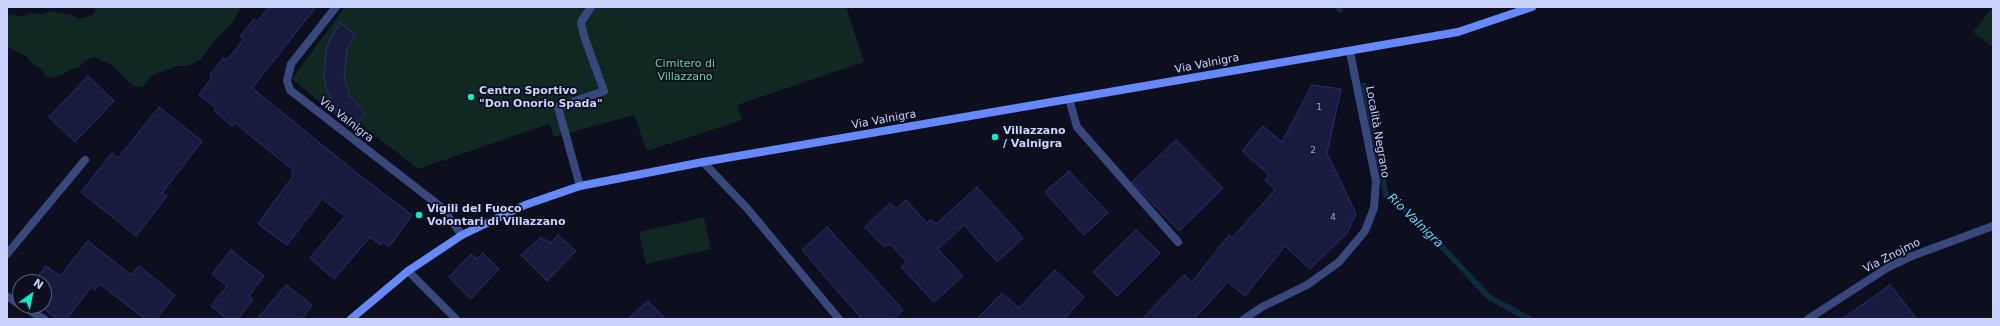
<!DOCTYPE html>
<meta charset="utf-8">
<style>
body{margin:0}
#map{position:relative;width:2000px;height:326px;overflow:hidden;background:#0d0e1e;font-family:"DejaVu Sans",sans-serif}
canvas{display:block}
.frame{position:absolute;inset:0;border:8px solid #cbd2fe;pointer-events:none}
.north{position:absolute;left:12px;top:274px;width:40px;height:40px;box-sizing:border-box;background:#0d0e1e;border:1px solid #595c78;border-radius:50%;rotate:33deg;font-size:11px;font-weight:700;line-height:16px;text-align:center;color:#cbd2fe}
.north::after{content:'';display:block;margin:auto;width:14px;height:18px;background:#07eec9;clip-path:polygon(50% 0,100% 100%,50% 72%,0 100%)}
</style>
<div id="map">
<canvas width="2000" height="326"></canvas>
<div class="frame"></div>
<div class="north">N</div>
</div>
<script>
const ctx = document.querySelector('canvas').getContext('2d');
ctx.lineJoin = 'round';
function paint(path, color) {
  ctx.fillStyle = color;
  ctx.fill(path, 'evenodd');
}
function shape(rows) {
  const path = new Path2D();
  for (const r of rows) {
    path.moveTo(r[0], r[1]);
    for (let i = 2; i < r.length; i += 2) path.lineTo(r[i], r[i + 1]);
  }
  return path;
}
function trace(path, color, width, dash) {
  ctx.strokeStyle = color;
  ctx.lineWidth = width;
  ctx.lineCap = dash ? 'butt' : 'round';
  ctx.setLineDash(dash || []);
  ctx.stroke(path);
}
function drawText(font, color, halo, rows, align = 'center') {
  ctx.font = font + ' "DejaVu Sans",sans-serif';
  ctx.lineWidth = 3.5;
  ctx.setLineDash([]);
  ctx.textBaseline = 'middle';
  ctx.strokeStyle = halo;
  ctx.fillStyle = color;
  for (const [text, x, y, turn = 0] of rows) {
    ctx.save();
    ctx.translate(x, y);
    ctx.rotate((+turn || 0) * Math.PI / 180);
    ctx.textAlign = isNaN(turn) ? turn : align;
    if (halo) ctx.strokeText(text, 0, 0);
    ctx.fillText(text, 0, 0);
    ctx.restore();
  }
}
paint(shape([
 [96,7,241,7,233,22,214,41,201,59,188,66,176,66,153,75,142,87,133,86,113,66,95,57,88,59,78,68,71,69,64,74,51,78,46,76,41,69,34,66,26,56,7,47,7,14,22,16,30,13,43,14,50,11,72,15,79,19,94,14],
 [345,7,846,7,864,62,737,105,742,120,647,151,634,115,554,137,549,124,418,169,358,122,353,129,292,79],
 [1993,7,1993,47,1973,32],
 [704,217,711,249,646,264,639,232]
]), '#102821');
trace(shape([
 [1338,7,1340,10],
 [1364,85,1386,195,1415,218,1489,297,1529,319]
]), '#0c2c3e', 5.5);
const building = shape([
 [269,7,316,7,252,88,358,174,412,215,389,247,383,242,381,245,370,237,334,279,310,258,345,216,322,199,287,245,258,224,293,176,291,174,294,171,235,123,232,126,214,111,216,108,199,95,212,77,210,75,223,58,227,60,244,39,240,36,254,19,257,22,269,7],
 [340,23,355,34,347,49,344,77,350,96,365,113,353,129,334,108,327,90,324,76,326,52,329,41,340,23],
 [88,76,114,101,75,142,49,117,88,76],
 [1312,85,1341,89,1327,153,1356,214,1347,233,1310,269,1285,246,1245,296,1228,282,1194,319,1142,319,1184,275,1192,282,1229,235,1232,238,1275,190,1265,180,1269,175,1242,151,1263,126,1282,142,1312,85],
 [159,107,202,141,162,193,167,196,136,236,81,192,112,153,118,158,159,107],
 [1176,140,1223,188,1179,231,1132,182,1176,140],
 [1069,171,1108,213,1084,235,1045,192,1069,171],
 [977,187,1023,238,997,262,964,225,938,249,963,276,934,302,901,267,907,262,890,244,884,247,865,227,890,203,896,209,906,200,927,223,931,220,936,224,977,187],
 [827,227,903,310,893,319,862,319,802,250,827,227],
 [1136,230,1160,253,1117,296,1093,272,1136,230],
 [558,235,576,251,547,281,521,255,541,237,550,243,558,235],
 [88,241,131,275,139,266,175,295,156,319,145,319,100,284,95,290,91,287,67,319,57,319,40,306,44,306,44,282,33,282,46,266,60,276,88,241],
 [231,250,264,276,249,296,253,299,238,319,227,319,211,306,227,286,212,274,231,250],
 [483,253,499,269,471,299,449,277,471,254,477,259,483,253],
 [1055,270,1084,297,1064,319,977,319,1002,293,1019,308,1055,270],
 [286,285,312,305,302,319,257,319,286,285],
 [1890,285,1917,319,1842,319,1890,285],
 [648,301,666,319,628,319,648,301]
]);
paint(building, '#191b3e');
trace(building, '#2c306a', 1);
trace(shape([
 [336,7,291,64,287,81,290,90,441,207,462,235],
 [1069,99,1077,127,1178,242],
 [703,162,746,207,839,319],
 [580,186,558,107,604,91,584,36,581,22,591,7],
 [7,254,85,160],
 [408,271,456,319]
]), '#39487c', 8);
trace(shape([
 [7,296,20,305],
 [22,306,44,319],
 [1244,319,1262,307,1307,285,1339,262,1365,231,1374,208,1376,181,1350,52],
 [1808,319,1887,268,1912,256,1993,226]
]), '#39487c', 8);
trace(shape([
 [351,319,408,271,462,235,525,205,580,186,703,162,1458,32,1532,7]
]), '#6588fb', 8);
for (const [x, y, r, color] of [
 [471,97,4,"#07eec9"],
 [995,137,4,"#07eec9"],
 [419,215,4,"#07eec9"]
]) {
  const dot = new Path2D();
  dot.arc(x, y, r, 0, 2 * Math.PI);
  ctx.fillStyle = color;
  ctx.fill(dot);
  trace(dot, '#0d0e1e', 1.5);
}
drawText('9px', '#9ea4ce', null, [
 ["1",1319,108],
 ["2",1313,151],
 ["4",1333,218]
]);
drawText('11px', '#5adb99', '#0d0e1e', [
 ["Cimitero di",685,64],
 ["Villazzano",685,77]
]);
drawText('11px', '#cbd2fe', '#0d0e1e', [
 ["Via Valnigra",1207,64,-11],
 ["Via Valnigra",346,120,38],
 ["Via Valnigra",884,120,-10],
 ["Località Negrano",1377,132,80],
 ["Via Znojmo",1892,256,-27]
]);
drawText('bold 11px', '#cbd2fe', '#0d0e1e', [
 ["Centro Sportivo",479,91],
 ["\"Don Onorio Spada\"",479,104],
 ["Villazzano",1003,131],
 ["/ Valnigra",1003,144],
 ["Vigili del Fuoco",427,209],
 ["Volontari di Villazzano",427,222]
], 'left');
drawText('italic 12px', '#5cdafa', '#0d0e1e', [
 ["Rio Valnigra",1415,221,44]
]);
</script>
